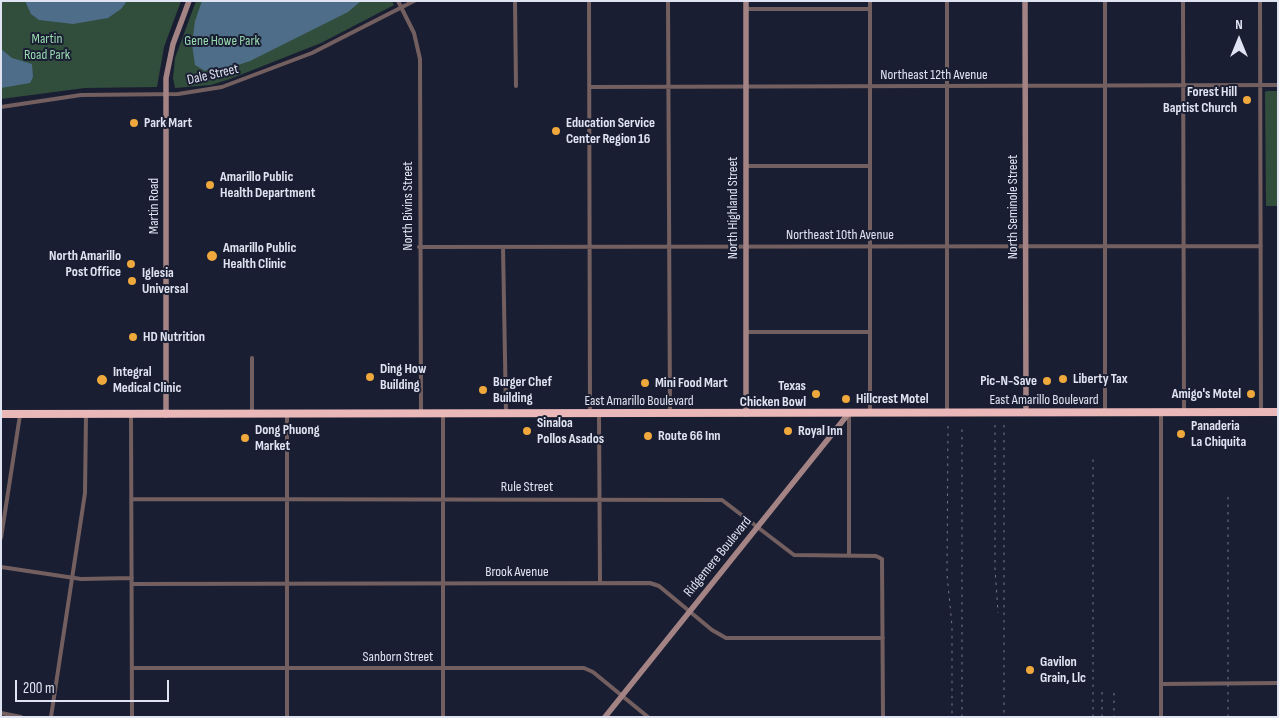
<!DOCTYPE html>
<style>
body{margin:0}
#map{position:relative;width:1279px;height:718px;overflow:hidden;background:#1a1e32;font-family:"Sofia Sans Condensed",sans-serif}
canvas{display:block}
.frame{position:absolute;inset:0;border:2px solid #e0e3f1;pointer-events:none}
.north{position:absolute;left:1214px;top:15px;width:50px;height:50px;-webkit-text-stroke:4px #1a1e32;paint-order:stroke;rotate:0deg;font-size:14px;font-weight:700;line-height:20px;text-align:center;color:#e0e3f1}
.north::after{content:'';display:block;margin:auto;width:18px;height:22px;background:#e0e3f1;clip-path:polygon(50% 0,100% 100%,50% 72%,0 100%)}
.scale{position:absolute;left:15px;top:680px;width:154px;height:22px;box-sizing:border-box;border:2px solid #e0e3f1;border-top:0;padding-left:6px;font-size:15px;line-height:18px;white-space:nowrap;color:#e0e3f1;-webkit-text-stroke:4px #1a1e32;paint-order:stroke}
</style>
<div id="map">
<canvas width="1279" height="718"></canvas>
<div class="frame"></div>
<div class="north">N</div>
<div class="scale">200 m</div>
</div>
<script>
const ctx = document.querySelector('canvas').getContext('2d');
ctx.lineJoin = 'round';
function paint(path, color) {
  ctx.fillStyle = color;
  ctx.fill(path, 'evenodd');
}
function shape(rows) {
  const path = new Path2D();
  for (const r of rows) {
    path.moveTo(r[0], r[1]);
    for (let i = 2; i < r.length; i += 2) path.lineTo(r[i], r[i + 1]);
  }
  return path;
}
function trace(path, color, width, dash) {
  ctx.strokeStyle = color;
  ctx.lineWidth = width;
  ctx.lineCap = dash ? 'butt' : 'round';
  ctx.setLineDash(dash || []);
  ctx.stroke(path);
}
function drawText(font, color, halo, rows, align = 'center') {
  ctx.font = font + ' "Sofia Sans Condensed",sans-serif';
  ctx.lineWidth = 4;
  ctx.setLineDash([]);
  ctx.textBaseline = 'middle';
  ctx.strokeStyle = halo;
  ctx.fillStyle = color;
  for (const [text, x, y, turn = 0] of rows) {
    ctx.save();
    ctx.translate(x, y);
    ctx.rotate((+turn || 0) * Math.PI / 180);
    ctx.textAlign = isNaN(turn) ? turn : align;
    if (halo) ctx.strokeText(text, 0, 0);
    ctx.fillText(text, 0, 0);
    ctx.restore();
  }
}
paint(shape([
 [1,1,181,1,164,47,157,87,85,88,1,99],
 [196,1,392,1,394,5,321,43,230,79,211,85,175,88,173,78,175,58],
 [1267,91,1278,91,1278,206,1266,206,1265,92]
]), '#314d3c');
paint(shape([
 [25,1,127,1,121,9,108,18,73,24,39,20,31,14],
 [202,1,361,1,348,12,250,61,223,70,211,68,205,71,195,65,192,44,195,21],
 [1,49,12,58,32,64,33,77,30,83,1,88]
]), '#4e6d89');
trace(shape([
 [398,1,414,33,420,59,421,415],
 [515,1,516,86],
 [589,1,590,414],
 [668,1,670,414],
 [870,1,870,413],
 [947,1,947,413],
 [1105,1,1105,412],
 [1183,1,1184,412],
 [1260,1,1261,411],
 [746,9,870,9],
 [590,87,1278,85],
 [1,107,81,95,178,94,222,87,312,53,414,1],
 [746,166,869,166],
 [419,247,1261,246],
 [503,247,506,414],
 [747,332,869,332],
 [252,358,252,415],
 [1161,412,1161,717],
 [599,414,600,583],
 [131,415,132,717],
 [287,415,287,717],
 [443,415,443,717],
 [132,499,722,500,794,555,876,556,882,559,883,717],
 [1,538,20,415],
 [849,556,849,413],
 [1,567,81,579,132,578],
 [132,584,650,583,659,586,712,630,726,638,883,638],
 [132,668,584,668,593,672,648,717],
 [1162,684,1278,683],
 [1,713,21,717],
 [51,717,85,493,86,415]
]), '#735f5f', 4);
trace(shape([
 [746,1,746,414],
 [1025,1,1026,413],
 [166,415,166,78,173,44,189,1],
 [605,717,849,413]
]), '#a38384', 5.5);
trace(shape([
 [1,414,1278,412]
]), '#eab8b9', 8);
trace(shape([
 [995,425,995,568,998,613],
 [1004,425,1004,717],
 [948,426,947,574,952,626,952,717],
 [1102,692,1102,717],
 [1114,693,1114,717],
 [962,717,962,425],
 [1093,717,1093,456],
 [1228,717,1228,494]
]), '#747889', 1, [2.5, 5]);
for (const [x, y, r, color] of [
 [1247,100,5,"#eea83c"],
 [134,123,5,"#eea83c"],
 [556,131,5,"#eea83c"],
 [210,185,5,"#eea83c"],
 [212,256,6,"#eea83c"],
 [131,264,5,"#eea83c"],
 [132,281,5,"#eea83c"],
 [133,337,5,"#eea83c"],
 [370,377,5,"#eea83c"],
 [1063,379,5,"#eea83c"],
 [102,380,6,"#eea83c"],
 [1047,381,5,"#eea83c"],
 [645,383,5,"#eea83c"],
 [483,390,5,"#eea83c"],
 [816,394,5,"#eea83c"],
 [1251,394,5,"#eea83c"],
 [846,399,5,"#eea83c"],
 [527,431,5,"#eea83c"],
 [788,431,5,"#eea83c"],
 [1181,434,5,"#eea83c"],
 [648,436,5,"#eea83c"],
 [245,438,5,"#eea83c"],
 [1030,670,5,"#eea83c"]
]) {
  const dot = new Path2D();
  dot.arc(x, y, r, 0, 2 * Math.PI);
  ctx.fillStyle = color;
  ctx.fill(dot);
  trace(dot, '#1a1e32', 2);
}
drawText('14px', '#99dab0', '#1a1e32', [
 ["Martin",47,39],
 ["Road Park",47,55],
 ["Gene Howe Park",222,41]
]);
drawText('14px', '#e0e3f1', '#1a1e32', [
 ["Dale Street",213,75,-13],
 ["Northeast 12th Avenue",934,75],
 ["Martin Road",154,206,-90],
 ["North Bivins Street",408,206,-90],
 ["North Seminole Street",1013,207,-90],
 ["North Highland Street",733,208,-90],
 ["Northeast 10th Avenue",840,235],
 ["East Amarillo Boulevard",1044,400],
 ["East Amarillo Boulevard",639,401],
 ["Rule Street",527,487],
 ["Ridgemere Boulevard",718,557,-51],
 ["Brook Avenue",517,572],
 ["Sanborn Street",398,657]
]);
drawText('bold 14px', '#e0e3f1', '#1a1e32', [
 ["Forest Hill",1237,92,"right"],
 ["Baptist Church",1237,108,"right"],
 ["Park Mart",144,123],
 ["Education Service",566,123],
 ["Center Region 16",566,139],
 ["Amarillo Public",220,177],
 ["Health Department",220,193],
 ["Amarillo Public",223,248],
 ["Health Clinic",223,264],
 ["North Amarillo",121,256,"right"],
 ["Post Office",121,272,"right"],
 ["Iglesia",142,273],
 ["Universal",142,289],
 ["HD Nutrition",143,337],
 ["Ding How",380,369],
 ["Building",380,385],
 ["Integral",113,372],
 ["Medical Clinic",113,388],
 ["Liberty Tax",1073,379],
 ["Pic-N-Save",1037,381,"right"],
 ["Burger Chef",493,382],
 ["Building",493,398],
 ["Mini Food Mart",655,383],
 ["Texas",806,386,"right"],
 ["Chicken Bowl",806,402,"right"],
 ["Amigo's Motel",1241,394,"right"],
 ["Hillcrest Motel",856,399],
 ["Sinaloa",537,423],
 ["Pollos Asados",537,439],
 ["Panaderia",1191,426],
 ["La Chiquita",1191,442],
 ["Dong Phuong",255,430],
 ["Market",255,446],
 ["Royal Inn",798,431],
 ["Route 66 Inn",658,436],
 ["Gavilon",1040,662],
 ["Grain, Llc",1040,678]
], 'left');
</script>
